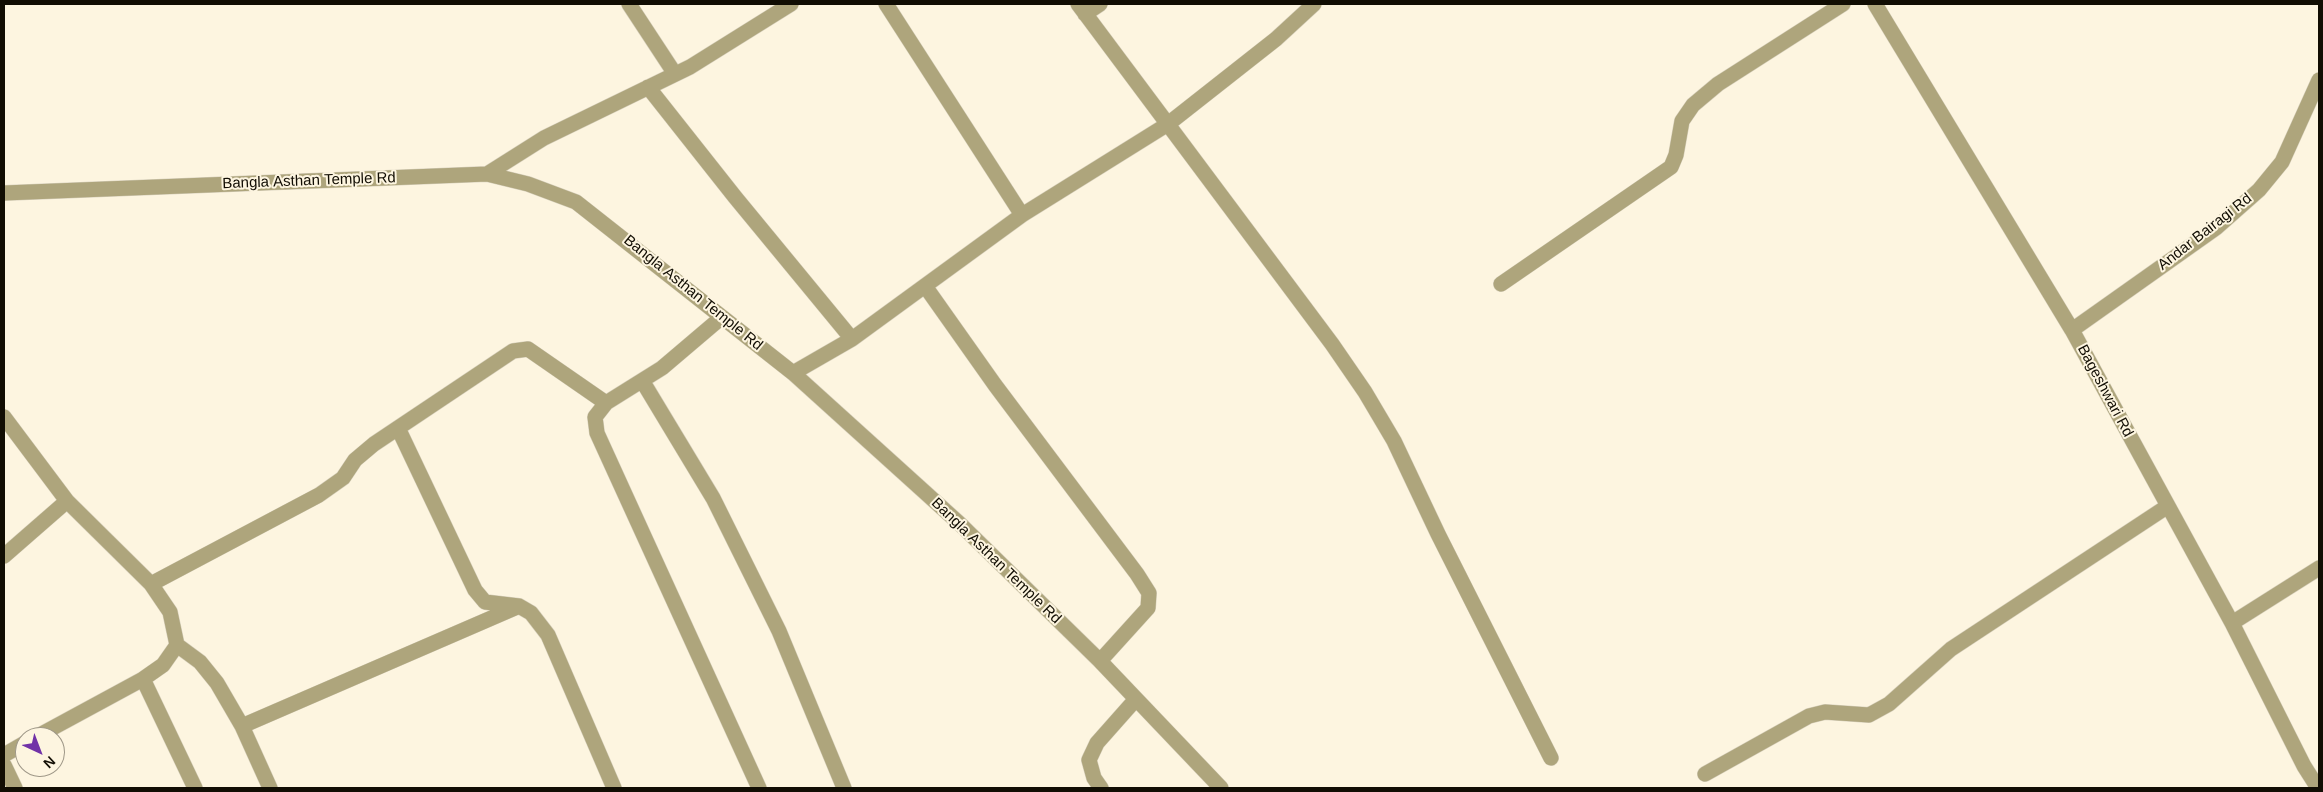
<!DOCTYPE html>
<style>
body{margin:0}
#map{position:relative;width:2323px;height:792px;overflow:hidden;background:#fdf5e0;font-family:Arial,sans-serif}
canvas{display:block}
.frame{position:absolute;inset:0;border:5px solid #110d03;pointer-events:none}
.north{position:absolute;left:15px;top:727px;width:50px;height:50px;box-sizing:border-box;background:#fdf5e0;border:1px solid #9f9888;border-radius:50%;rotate:137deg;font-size:14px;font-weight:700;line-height:20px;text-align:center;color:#110d03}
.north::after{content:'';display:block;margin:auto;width:18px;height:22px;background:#7132a7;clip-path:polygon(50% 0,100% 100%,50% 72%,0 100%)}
</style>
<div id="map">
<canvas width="2323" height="792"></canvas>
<div class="frame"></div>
<div class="north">N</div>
</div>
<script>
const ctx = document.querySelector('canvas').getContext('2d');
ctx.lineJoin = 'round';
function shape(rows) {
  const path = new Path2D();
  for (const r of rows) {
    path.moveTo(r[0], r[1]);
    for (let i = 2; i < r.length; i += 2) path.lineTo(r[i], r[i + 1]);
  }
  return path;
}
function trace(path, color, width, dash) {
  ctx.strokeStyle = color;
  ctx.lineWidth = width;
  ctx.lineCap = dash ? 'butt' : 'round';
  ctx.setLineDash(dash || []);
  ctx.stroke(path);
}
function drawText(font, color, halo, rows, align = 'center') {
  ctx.font = font + ' Arial,sans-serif';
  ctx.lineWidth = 4;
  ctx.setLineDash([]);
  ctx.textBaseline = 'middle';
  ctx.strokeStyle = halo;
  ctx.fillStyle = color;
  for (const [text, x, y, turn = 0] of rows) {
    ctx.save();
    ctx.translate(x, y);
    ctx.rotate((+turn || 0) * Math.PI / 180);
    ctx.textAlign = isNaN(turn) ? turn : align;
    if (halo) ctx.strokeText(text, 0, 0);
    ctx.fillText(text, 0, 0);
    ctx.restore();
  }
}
const minor = shape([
 [629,4,675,74],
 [886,4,1022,215],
 [1078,4,1332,344,1365,392,1394,441,1438,534,1551,758],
 [1875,4,2072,330,2232,623,2304,766,2318,788],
 [1085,14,1100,4],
 [648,87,735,197,852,339],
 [487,174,544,138,690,67,791,4],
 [4,193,487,174,528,184,576,202,793,373,960,524,1100,661,1221,788],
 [1501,284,1671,167,1676,155,1682,121,1693,105,1718,84,1843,4],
 [925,286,995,385,1137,574,1149,593,1148,608,1100,661],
 [722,317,662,368,606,403,595,417,597,433,759,788],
 [2072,330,2216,228,2259,190,2282,162,2319,80],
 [793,373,852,339,1022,215,1168,124,1276,39,1314,4],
 [643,382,713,498,779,631,844,788],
 [4,417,67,501,151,584,170,612,177,645,163,665,143,679,36,737],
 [398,428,475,590,485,602,519,606,531,613,548,635,614,788],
 [4,556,67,501],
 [151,584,319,495,343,478,355,460,374,444,513,351,528,349,606,403],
 [2232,623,2319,568],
 [177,645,200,662,217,683,242,726,270,788],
 [143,679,195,788],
 [242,726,517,607],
 [4,755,25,743],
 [4,765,15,788],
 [1705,774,1809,716,1825,712,1869,715,1889,704,1951,649,2168,506],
 [1101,788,1094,778,1089,760,1097,743,1136,699]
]);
trace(minor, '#d7d0bd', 16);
trace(minor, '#aea57c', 15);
drawText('15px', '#110d03', '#fdf5e0', [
 ["Bangla Asthan Temple Rd",309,181,-2],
 ["Andar Bairagi Rd",2205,232,-38],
 ["Bangla Asthan Temple Rd",693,293,39],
 ["Bageshwari Rd",2105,391,62],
 ["Bangla Asthan Temple Rd",996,561,44]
]);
</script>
